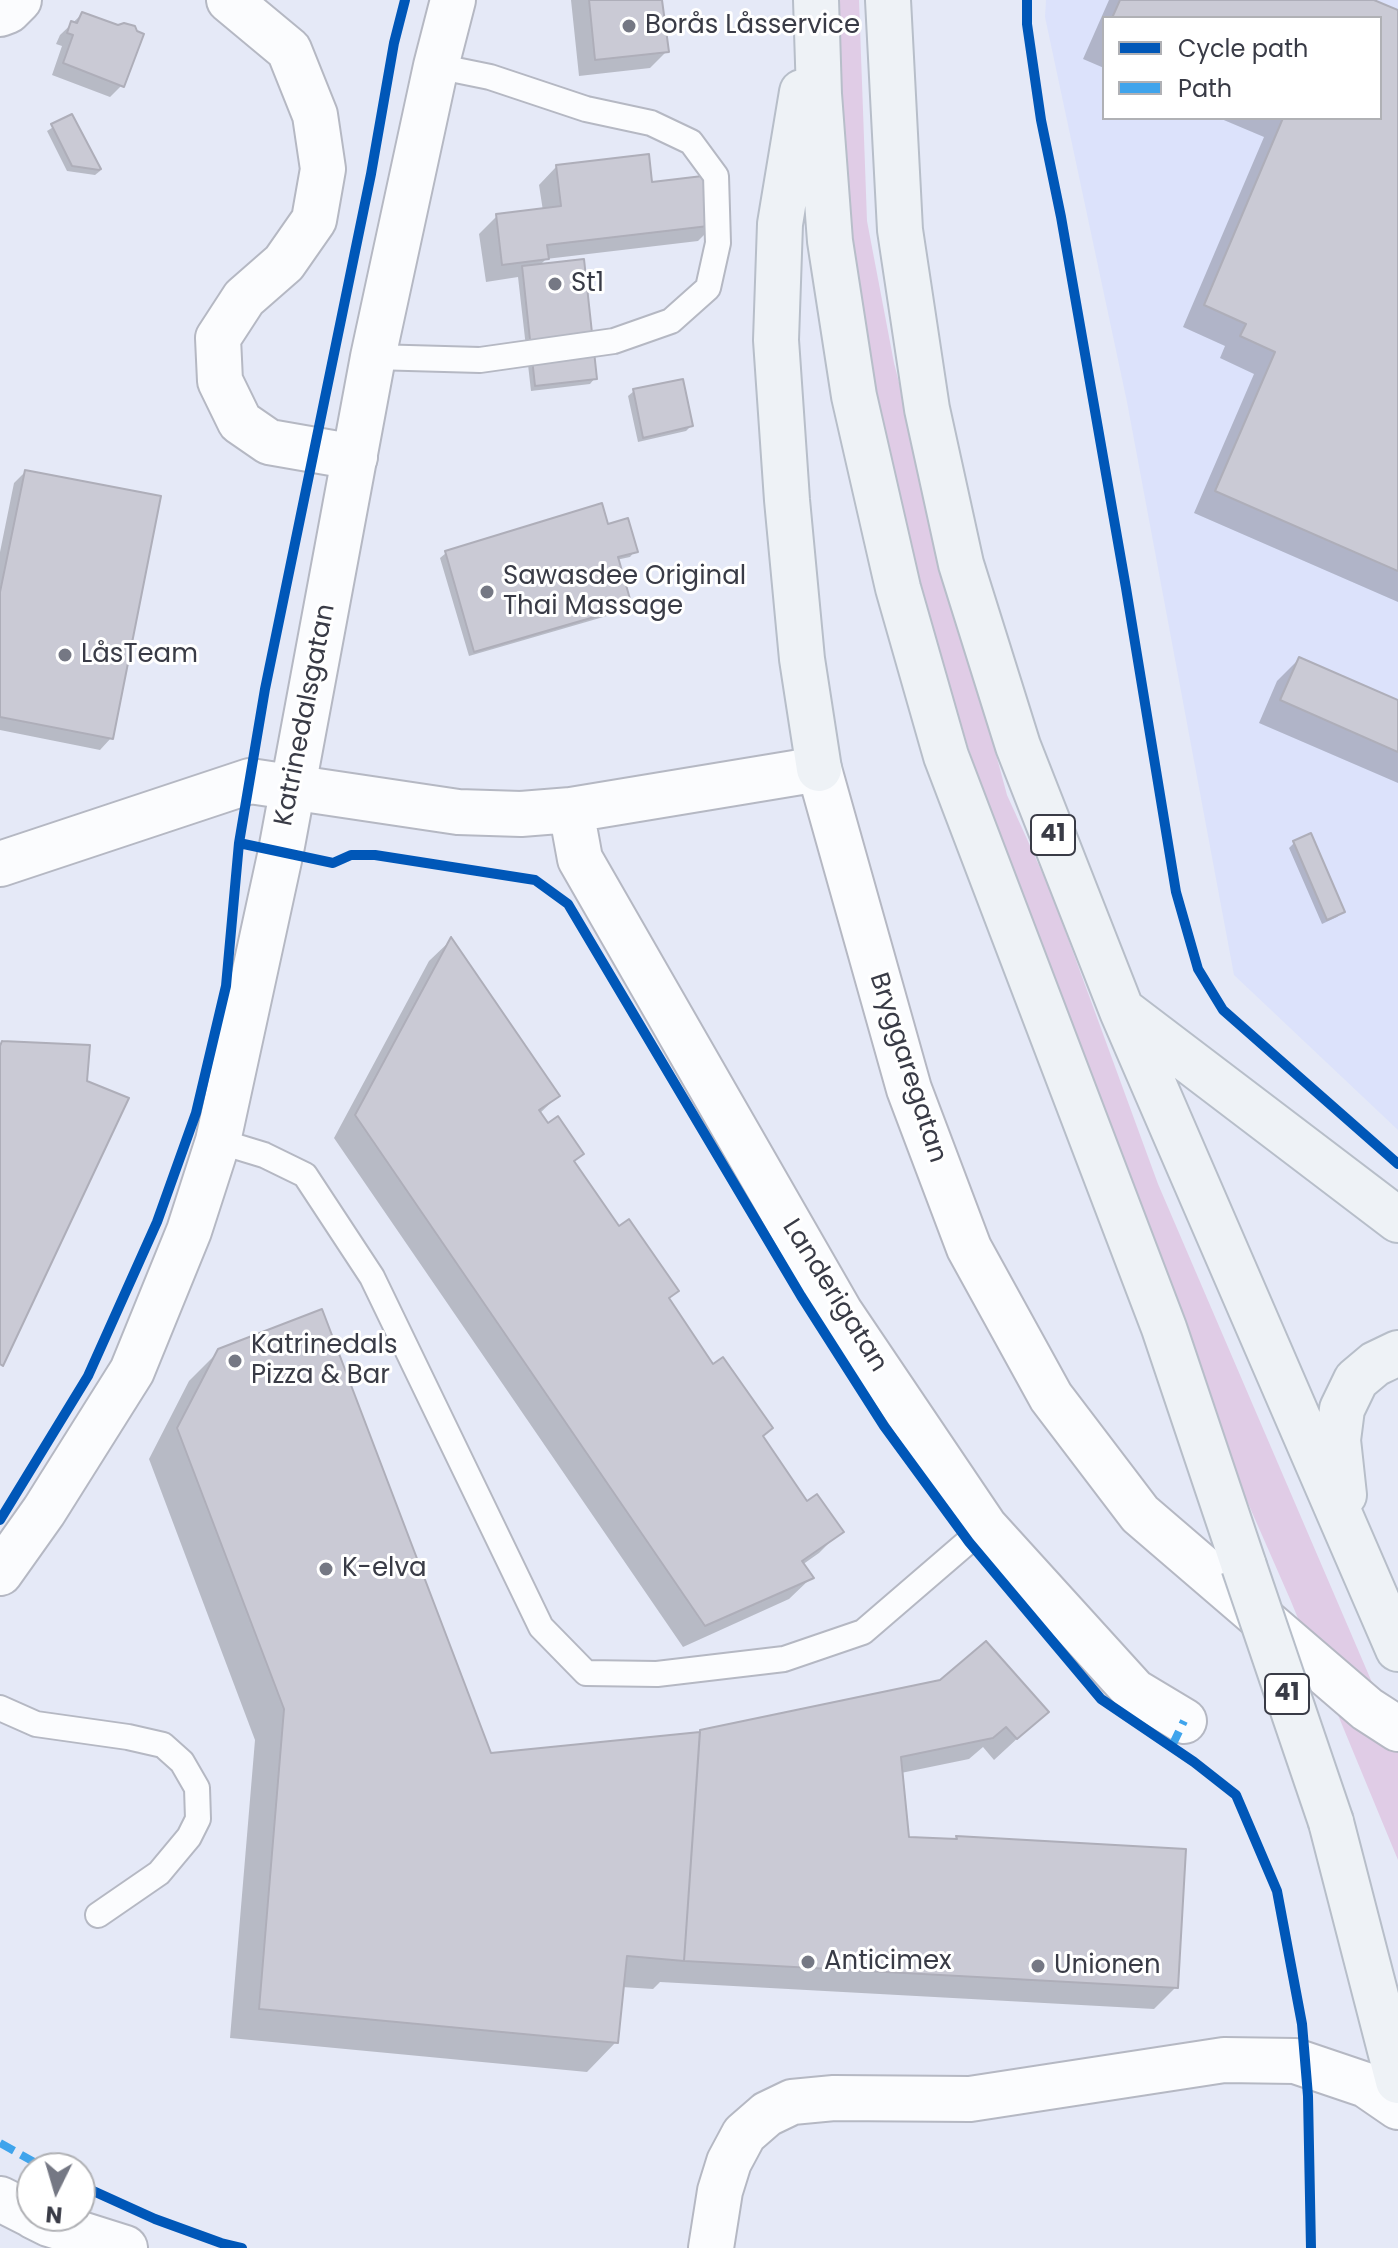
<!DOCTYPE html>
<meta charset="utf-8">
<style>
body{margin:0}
#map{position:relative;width:1398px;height:2248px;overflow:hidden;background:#e5e9f7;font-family:Poppins,sans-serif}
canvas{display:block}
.legend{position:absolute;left:1102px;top:16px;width:280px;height:104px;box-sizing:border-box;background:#fff;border:2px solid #b0b1b5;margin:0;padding:10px 14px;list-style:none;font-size:24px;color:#393b46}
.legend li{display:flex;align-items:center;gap:16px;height:40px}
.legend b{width:40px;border:2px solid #b0b1b5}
.north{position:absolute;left:16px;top:2152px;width:80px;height:80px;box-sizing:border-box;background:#fff;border:2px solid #b0b1b5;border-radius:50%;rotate:185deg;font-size:22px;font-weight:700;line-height:32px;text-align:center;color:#393b46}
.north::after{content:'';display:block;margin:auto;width:28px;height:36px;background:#757884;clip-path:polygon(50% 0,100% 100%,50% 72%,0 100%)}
</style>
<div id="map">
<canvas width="1398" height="2248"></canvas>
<ul class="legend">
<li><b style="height:10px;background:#0057b8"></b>Cycle path</li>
<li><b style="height:10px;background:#3fa4ec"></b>Path</li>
</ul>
<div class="north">N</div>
</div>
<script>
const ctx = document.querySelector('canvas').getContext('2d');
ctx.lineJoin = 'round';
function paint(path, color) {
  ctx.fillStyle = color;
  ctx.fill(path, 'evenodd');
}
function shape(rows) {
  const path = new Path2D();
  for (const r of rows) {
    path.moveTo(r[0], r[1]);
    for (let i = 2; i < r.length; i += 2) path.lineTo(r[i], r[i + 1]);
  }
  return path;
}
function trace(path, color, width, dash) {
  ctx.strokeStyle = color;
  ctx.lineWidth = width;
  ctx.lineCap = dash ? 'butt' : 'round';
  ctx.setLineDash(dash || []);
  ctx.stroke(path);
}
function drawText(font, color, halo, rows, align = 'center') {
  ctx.font = font + ' Poppins,sans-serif';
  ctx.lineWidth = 6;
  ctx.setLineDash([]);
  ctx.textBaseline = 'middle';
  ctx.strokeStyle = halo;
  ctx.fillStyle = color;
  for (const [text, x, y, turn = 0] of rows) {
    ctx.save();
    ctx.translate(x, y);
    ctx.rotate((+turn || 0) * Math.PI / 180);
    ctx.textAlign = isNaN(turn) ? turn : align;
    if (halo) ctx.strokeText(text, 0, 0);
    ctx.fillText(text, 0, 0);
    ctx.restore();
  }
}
paint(shape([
 [1046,0,1398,0,1398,1130,1234,975,1127,402,1045,17],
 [1104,18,1380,18,1380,118,1104,118]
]), '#dce2fb');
paint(shape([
 [839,0,859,0,867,221,894,363,958,614,1007,795,1051,892,1158,1184,1398,1743,1398,1860,1290,1599,1177,1341,967,744,920,583,890,468,855,286,842,162]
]), '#e0cce6');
paint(shape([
 [571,0,660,0,667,51,650,68,579,76],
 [1109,0,1369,0,1398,13,1398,602,1194,513,1254,374,1220,358,1225,346,1183,327,1264,137,1219,118,1380,118,1380,18,1104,18,1104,68,1083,59],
 [82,14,118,27,122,85,110,97,52,75,62,46,56,44,60,35],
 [71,116,100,171,95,175,67,171,47,131],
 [556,167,651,184,715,224,698,241,546,259,539,266,595,378,590,384,531,391,518,277,486,282,479,234,497,216,543,211,539,185],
 [634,391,691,426,686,431,638,442,628,396],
 [25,472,111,738,100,750,0,730,0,552,14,483],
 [607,527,635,551,630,557,616,560,630,606,624,611,469,656,440,558,446,553],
 [1299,659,1398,703,1398,783,1259,723,1277,681],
 [1294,843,1342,912,1337,917,1322,924,1289,848],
 [451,940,558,1096,539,1114,547,1125,582,1154,573,1163,618,1228,676,1291,667,1300,807,1503,841,1531,819,1553,802,1565,811,1578,789,1599,683,1647,334,1138,429,961],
 [219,1351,490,1755,1046,1712,994,1760,983,1747,969,1759,901,1773,908,1839,954,1841,957,1838,1176,1987,1154,2009,660,1982,653,1989,622,1987,616,2042,587,2072,230,2038,255,1740,149,1459,189,1381]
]), '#0003');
const building = shape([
 [589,0,662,0,669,52,595,60,589,0],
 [1120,0,1374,0,1398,10,1398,571,1215,491,1275,352,1240,336,1246,324,1204,305,1283,118,1380,118,1380,18,1112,18,1120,0],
 [82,12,118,25,124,23,135,26,137,31,144,34,124,87,63,63,73,35,67,33,71,21,77,23,82,12],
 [72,114,101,169,99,170,72,166,51,124,72,114],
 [649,154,652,182,711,175,717,225,547,245,549,259,502,265,496,214,561,206,556,165,649,154],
 [584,259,597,379,535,386,522,266,584,259],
 [683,379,693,426,643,438,633,389,683,379],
 [25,470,161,496,113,739,0,717,0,592,25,470],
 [602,503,608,524,628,518,638,552,618,557,632,606,474,652,445,551,602,503],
 [1299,657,1398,700,1398,752,1280,700,1299,657],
 [1311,833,1345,912,1327,920,1293,841,1311,833],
 [451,937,560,1096,539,1110,548,1123,558,1116,584,1154,574,1161,619,1226,629,1219,679,1291,669,1298,713,1364,723,1357,773,1428,763,1436,807,1501,817,1494,844,1532,802,1561,814,1578,705,1626,355,1115,451,937],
 [2,1041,90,1045,87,1081,129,1098,3,1366,0,1364,0,1046,2,1041],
 [322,1309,491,1753,700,1732,684,1961,627,1956,618,2043,259,2009,284,1709,177,1428,218,1349,322,1309],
 [986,1641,1049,1712,1017,1739,1006,1727,993,1738,901,1757,909,1837,957,1839,956,1836,1186,1849,1178,1988,684,1961,700,1730,940,1680,986,1641]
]);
paint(building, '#cacad5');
trace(building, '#aeaeb9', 2);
const service = shape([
 [373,357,480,360,614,341,671,321,708,288,718,243,716,176,691,142,651,123,586,109,490,77,436,66],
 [218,1141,264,1155,305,1175,372,1277,541,1627,586,1673,657,1674,784,1659,863,1632,985,1527],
 [0,1708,36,1724,128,1737,163,1745,182,1762,197,1788,198,1819,189,1837,159,1873,98,1915]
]);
const minor = shape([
 [229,0,289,50,315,115,323,169,314,220,284,263,244,298,218,338,220,381,240,422,269,442,355,457],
 [0,14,8,11,19,0],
 [571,810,580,859,840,1312,985,1527,1134,1691,1184,1721],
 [0,864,250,781,458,812,521,814,571,810,819,769,909,1089,969,1248,1051,1397,1140,1514,1367,1709,1398,1729]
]);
const tertiary = shape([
 [0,1573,44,1511,132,1371,189,1231,218,1141,281,851,373,357,436,66,453,0],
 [0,2199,32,2215],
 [33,2216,49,2224,125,2248],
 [711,2248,720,2191,729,2162,744,2134,767,2114,792,2102,834,2098,970,2099,1224,2060,1295,2061,1366,2085,1398,2107]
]);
const primary = shape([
 [816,0,819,94,830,241,854,396,898,588,946,756,1164,1328,1244,1566],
 [888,0,900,230,927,409,961,564,1018,746,1122,1011,1398,1649],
 [802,92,780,224,776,340,787,500,802,659,819,769],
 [1126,1013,1398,1220],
 [1344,1495,1338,1440,1342,1409,1356,1380,1375,1364,1398,1353],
 [1331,1822,1398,2081]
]);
trace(service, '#b5b8c3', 28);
trace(minor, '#b5b8c3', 48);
trace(tertiary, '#b5b8c3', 48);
trace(primary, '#b7bec9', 48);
trace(service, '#fbfcfe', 24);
trace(minor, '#fbfcfe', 44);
trace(tertiary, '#fbfcfe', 44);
trace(primary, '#eef2f6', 44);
const primaryBridge = shape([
 [1244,1566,1331,1822]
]);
trace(primaryBridge, '#b7bec9', 48, []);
trace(primaryBridge, '#eef2f6', 44);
trace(shape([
 [1172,1746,1184,1721],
 [0,2143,45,2168]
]), '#3fa4ec', 8, [16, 8]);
trace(shape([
 [1027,0,1027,24,1041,120,1061,217,1126,588,1176,892,1198,969,1223,1010,1398,1164],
 [239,843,333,863,351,855,375,855,535,880,568,904,801,1296,884,1426,969,1542,1101,1699,1194,1762,1236,1795,1277,1891,1302,2024,1308,2096,1311,2248],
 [0,1520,88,1376,157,1222,196,1113,226,986,239,843,265,689,371,174,394,43,405,0],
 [80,2185,155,2219,221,2243,242,2248]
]), '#0057b8', 10);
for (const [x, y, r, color] of [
 [629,26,8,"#757884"],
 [555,284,8,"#757884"],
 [487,592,8,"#757884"],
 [65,655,8,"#757884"],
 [235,1361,8,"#757884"],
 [326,1569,8,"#757884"],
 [808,1962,8,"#757884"],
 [1038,1966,8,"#757884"]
]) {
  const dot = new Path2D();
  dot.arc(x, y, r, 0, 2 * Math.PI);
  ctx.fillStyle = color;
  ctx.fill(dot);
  trace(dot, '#fff', 3);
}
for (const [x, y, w] of [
 [1053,835,44],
 [1287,1694,44]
]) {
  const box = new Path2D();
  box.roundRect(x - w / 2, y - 20, w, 40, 6);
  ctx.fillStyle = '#fff';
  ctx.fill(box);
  trace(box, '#393b46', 2);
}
drawText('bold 24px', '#393b46', null, [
 ["41",1053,835],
 ["41",1287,1694]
]);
drawText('26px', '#393b46', '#fff', [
 ["Borås Låsservice",645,26],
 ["St1",571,284],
 ["Sawasdee Original",503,577],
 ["Thai Massage",503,607],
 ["LåsTeam",81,655],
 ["Katrinedals",251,1346],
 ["Pizza & Bar",251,1376],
 ["K-elva",342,1569],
 ["Anticimex",824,1962],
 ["Unionen",1054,1966]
], 'left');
drawText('26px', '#393b46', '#fff', [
 ["Katrinedalsgatan",306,715,-79],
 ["Bryggaregatan",907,1068,72],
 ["Landerigatan",834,1296,58]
]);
</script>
